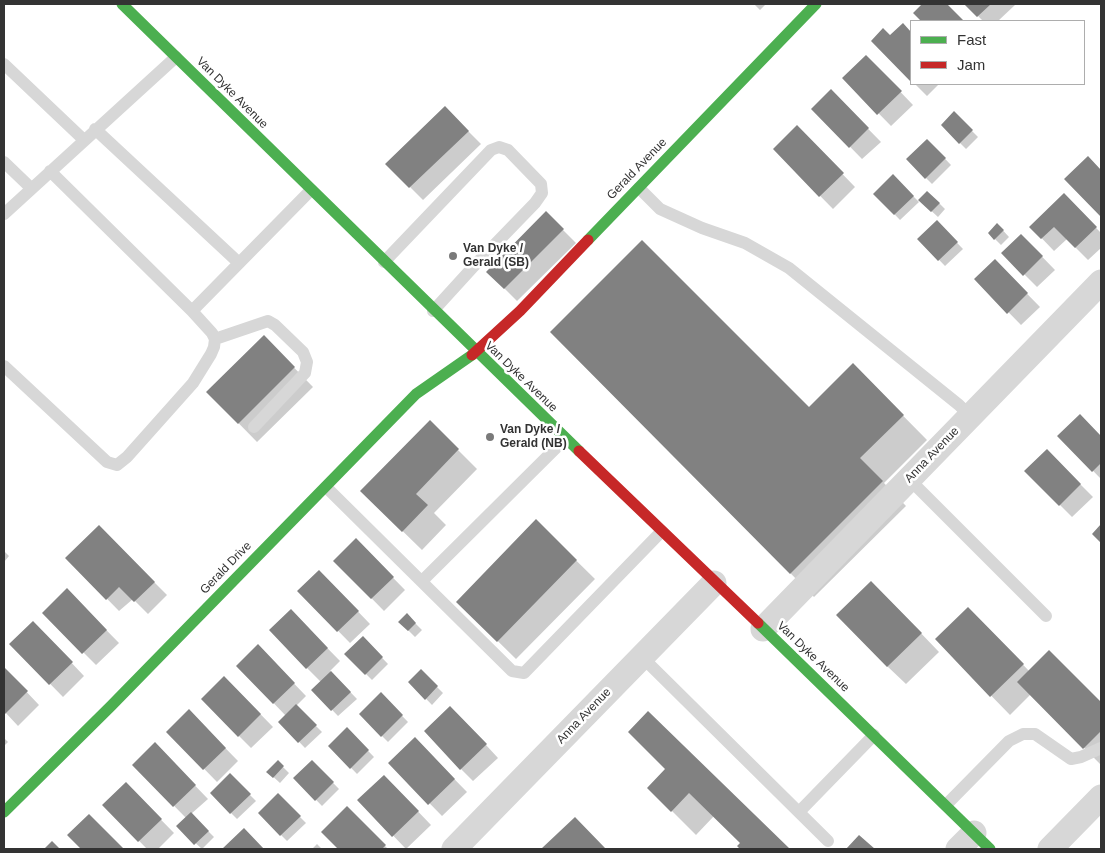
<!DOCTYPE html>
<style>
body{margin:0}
#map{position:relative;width:1105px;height:853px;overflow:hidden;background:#fff;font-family:Arial,sans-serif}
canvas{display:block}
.frame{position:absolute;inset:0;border:5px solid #333;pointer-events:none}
.legend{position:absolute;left:910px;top:20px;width:175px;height:65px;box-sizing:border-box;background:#fff;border:1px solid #adadad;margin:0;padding:6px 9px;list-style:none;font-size:15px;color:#333}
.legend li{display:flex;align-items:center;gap:10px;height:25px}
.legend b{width:25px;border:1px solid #adadad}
</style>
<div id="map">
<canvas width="1105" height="853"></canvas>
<div class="frame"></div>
<ul class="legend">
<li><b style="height:6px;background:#4caf50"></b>Fast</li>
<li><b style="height:6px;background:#c62828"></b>Jam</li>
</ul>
</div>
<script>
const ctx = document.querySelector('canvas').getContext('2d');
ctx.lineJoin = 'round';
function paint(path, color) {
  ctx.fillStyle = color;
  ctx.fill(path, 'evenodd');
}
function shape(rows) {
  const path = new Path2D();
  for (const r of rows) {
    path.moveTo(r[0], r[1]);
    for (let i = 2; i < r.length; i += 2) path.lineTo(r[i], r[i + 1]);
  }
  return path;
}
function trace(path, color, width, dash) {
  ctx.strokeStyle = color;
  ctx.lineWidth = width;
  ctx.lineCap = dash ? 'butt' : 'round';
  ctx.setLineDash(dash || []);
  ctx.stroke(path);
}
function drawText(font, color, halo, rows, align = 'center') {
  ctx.font = font + ' Arial,sans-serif';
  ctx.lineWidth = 5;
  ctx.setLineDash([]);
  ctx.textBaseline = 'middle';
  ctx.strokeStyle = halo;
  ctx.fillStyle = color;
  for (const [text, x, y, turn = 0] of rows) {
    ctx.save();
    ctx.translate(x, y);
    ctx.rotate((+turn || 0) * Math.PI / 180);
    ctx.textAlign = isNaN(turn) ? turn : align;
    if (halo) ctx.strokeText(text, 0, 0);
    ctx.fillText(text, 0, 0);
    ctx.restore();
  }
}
paint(shape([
 [754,4,766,4,760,10],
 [924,4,946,4,963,21,922,21,914,13],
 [966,4,1014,4,1015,5,998,21,983,21],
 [866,56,913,105,891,126,844,78],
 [915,84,939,84,927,96],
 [831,91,881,142,862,159,813,109],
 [445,108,481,144,423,200,387,164],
 [954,113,978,137,966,149,942,125],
 [797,127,855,187,833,209,774,149],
 [927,140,951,165,932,184,907,159],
 [893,176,919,202,900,220,875,194],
 [1064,195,1101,233,1101,248,1088,260,1067,239,1054,251,1031,227],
 [939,203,945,209,938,217,926,206],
 [546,213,576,243,517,301,488,272],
 [937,222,963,249,945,266,919,239],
 [998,225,1009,237,1001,245,989,233],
 [1021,235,1055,270,1037,287,1003,253],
 [995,261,1040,307,1021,325,976,279],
 [551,332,809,409,853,365,927,440,884,483,906,506,814,597],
 [264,337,313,387,257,442,208,392],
 [1080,416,1101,438,1101,479,1059,436],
 [430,422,477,469,434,513,446,525,422,550,381,510],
 [1047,451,1093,497,1072,517,1026,471],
 [536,521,595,579,516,659,458,602],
 [99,527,167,595,148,614,133,599,119,611,67,558],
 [356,540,405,590,384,611,335,561],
 [4,551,9,556,4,562],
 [319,571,370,624,350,643,299,591],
 [67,590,119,643,96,665,44,613],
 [890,601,939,652,906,684,887,666],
 [291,611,340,661,330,671,357,699,338,716,313,690,321,682,307,668],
 [407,615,422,630,415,637,400,622],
 [33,622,84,676,63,697,11,644],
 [987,627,1029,671,1049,652,1101,704,1101,765,1031,694,1010,715,936,639],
 [363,638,388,664,372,680,346,654],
 [258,646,306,696,296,706,322,732,305,748,280,722,286,716,238,666],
 [4,668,39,705,18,726,4,711],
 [421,671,443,693,432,705,410,682],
 [224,677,273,727,251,748,202,699],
 [381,694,408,722,388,742,360,714],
 [189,711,238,761,217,782,168,732],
 [648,713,788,849,741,849,738,846,741,843,714,816,696,835,649,788,667,769],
 [463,720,498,758,473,781,461,769],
 [347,729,374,757,357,774,330,746],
 [4,738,8,742,4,746],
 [415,739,467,792,442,816,390,763],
 [155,744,208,799,191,814,214,837,202,849,178,827,186,818,134,765],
 [312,761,339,789,322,806,295,778],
 [278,762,289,773,280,783,268,772],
 [230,775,256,801,237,819,211,793],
 [384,776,431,825,406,849,359,800],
 [126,784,174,833,158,849,147,849,104,805],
 [278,795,306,823,287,841,259,813],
 [347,808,388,849,340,849,323,832],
 [575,819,605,849,543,849],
 [317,844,322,849,312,849]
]), '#0003');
paint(shape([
 [922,4,947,4,964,21,921,21,913,13],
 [964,4,991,4,977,17],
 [903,23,911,32,911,82,871,41,883,28,890,35],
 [866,55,902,91,877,115,842,78],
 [831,89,869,128,849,148,811,109],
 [445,106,469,131,409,188,385,164],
 [954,111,973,130,959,144,941,125],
 [797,125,844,173,819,197,773,149],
 [927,139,946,158,925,179,906,159],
 [1088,156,1101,170,1101,217,1064,179],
 [893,174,914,196,894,215,873,194],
 [927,191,940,203,931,212,918,200],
 [1064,193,1097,227,1075,248,1054,227,1041,239,1029,227],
 [546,211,564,229,504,289,486,272],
 [937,220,958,242,938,261,917,239],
 [997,223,1004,230,994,240,988,233],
 [1021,234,1043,256,1023,276,1001,253],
 [642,240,809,407,853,363,904,415,860,458,883,481,790,574,550,332],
 [995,259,1028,293,1007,314,974,279],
 [264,335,295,367,238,424,206,392],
 [1080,414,1101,436,1101,463,1092,472,1057,436],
 [430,420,459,449,416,494,428,505,402,532,360,491],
 [1047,449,1081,484,1059,506,1024,471],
 [536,519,577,560,497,642,456,602],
 [1101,524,1101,543,1092,534],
 [99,525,155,582,134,602,119,587,106,600,65,558],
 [356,538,394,577,371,599,333,561],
 [319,570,359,611,337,632,297,591],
 [871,581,922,633,887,667,836,615],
 [67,588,107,630,82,654,42,613],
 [968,607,1024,664,990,697,935,639],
 [291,609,328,648,306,669,269,630],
 [407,613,416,623,408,631,398,622],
 [33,621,73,662,49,685,9,644],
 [363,636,383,657,365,675,344,654],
 [258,644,295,683,273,704,236,666],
 [1049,650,1101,702,1101,731,1083,749,1017,682],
 [4,667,28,691,4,715],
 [421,669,438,686,425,700,408,682],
 [331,671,351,692,331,711,311,690],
 [224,676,261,714,238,737,201,699],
 [381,692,403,715,381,737,359,714],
 [296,704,317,725,298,743,278,722],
 [450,706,487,744,460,770,424,731],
 [189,709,226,748,203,770,166,732],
 [648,711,790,849,740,849,737,846,740,843,689,793,671,812,647,788,665,769,628,732],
 [347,727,369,750,350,769,328,746],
 [415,737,455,779,428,805,388,763],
 [155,742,196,785,173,807,132,765],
 [278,760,284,766,273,778,266,772],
 [312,760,334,782,315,801,293,778],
 [230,773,251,794,230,814,210,793],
 [384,775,419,811,392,837,357,800],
 [126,782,162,819,138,842,102,805],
 [278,793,301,816,280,836,258,813],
 [347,806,386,845,382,849,338,849,321,832],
 [191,812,209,831,194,845,176,826],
 [89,814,124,849,81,849,67,835],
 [575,817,605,848,603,849,541,849],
 [244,828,264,849,222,849],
 [859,835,875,849,846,849],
 [52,841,60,849,44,849]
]), '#818181');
trace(shape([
 [4,64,84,140],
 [95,129,239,263],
 [4,162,31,188],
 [639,188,660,209,702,228,745,243,789,268,959,405,970,416],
 [4,214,176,57],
 [384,262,491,150,499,147,508,150,541,184,542,193,535,203,474,266,433,311],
 [192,311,311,190],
 [215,339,268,321,275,325,303,352,307,362,305,373,254,427],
 [4,366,107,462,117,465,127,457,193,383,211,354,214,347,215,339,212,333,192,311,50,171],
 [909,479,1046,616],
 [326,487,512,671,524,673,661,532],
 [422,581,565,439],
 [642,657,828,841],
 [946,805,1009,741,1023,734,1035,734,1071,759,1081,757,1101,748],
 [799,812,874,735]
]), '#d7d7d7', 12);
trace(shape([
 [763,629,1101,282],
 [454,849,714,583],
 [958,849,974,833],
 [1050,849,1101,797]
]), '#d7d7d7', 25);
trace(shape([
 [122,4,579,451],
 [588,240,816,4],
 [758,623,990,849],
 [4,812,111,706,416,394,472,355]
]), '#4caf50', 11);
trace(shape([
 [472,355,520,311,588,240],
 [579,451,758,623]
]), '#c62828', 11);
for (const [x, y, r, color] of [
 [453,256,5,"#7a7a7a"],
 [490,437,5,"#7a7a7a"]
]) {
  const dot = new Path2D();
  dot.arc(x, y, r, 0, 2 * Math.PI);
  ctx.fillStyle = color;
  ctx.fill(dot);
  trace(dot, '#fff', 2);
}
drawText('12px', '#333', '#fff', [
 ["Van Dyke Avenue",232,93,45],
 ["Gerald Avenue",637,169,-46],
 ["Van Dyke Avenue",521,377,44],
 ["Anna Avenue",932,455,-46],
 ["Gerald Drive",226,568,-46],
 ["Van Dyke Avenue",813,657,44],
 ["Anna Avenue",584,716,-46]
]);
drawText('bold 12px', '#333', '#fff', [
 ["Van Dyke /",463,249],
 ["Gerald (SB)",463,263],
 ["Van Dyke /",500,430],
 ["Gerald (NB)",500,444]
], 'left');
</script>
